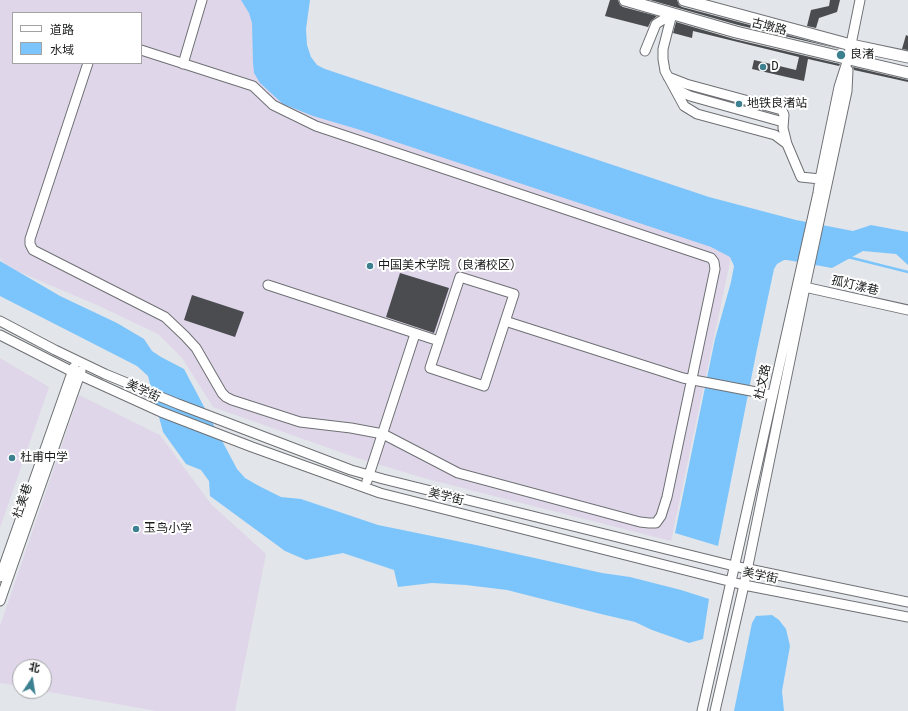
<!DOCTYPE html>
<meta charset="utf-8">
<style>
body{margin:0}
#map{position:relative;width:908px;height:711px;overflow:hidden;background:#e2e5e9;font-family:"Fira Sans","Noto Sans SC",sans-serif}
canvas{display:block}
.legend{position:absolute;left:12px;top:12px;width:130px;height:52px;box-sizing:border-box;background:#fff;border:1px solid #a3a3a4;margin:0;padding:5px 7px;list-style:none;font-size:12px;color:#191a1b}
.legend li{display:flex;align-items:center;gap:8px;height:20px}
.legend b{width:20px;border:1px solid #a3a3a4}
.north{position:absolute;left:12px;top:659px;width:40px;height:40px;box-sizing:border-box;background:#fff;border:1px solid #a3a3a4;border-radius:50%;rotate:12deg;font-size:11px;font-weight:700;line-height:16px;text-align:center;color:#191a1b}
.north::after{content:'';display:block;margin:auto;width:14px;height:18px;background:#3d8090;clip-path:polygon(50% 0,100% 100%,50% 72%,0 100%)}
</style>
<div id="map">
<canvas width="908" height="711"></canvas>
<ul class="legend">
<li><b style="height:5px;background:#fff"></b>道路</li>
<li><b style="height:11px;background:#7cc5fc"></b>水域</li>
</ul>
<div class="north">北</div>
</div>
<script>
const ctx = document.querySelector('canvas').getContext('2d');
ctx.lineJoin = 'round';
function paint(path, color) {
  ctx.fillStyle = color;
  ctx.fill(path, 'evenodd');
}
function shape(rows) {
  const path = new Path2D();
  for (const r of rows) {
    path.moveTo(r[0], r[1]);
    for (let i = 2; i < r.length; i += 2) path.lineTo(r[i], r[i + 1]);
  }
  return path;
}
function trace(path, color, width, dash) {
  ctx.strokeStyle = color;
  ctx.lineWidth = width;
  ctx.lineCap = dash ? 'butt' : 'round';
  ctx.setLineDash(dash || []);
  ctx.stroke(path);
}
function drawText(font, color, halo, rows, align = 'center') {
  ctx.font = font + ' "Fira Sans","Noto Sans SC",sans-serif';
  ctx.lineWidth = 4;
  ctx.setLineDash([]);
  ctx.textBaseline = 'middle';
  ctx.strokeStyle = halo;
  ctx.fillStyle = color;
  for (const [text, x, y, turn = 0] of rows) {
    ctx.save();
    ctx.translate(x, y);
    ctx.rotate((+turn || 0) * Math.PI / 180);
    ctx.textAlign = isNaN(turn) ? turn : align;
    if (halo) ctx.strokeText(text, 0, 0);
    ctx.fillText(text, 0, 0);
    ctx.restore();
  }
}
paint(shape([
 [0,0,258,0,265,77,733,248,671,541,427,479,354,457,213,407,182,358,158,334,97,305,17,271,3,262,0,258],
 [13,13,141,13,141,63,13,63],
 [0,358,49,387,0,528],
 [79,395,160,435,211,504,266,554,235,711,156,711,44,691,44,667,20,667,20,686,0,683,0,626]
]), '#e0d6ea');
paint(shape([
 [241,0,310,0,306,29,307,45,311,57,317,65,325,69,709,197,796,220,853,231,871,225,908,232,908,265,896,254,863,251,832,268,787,260,784,260,777,264,774,269,757,349,718,546,675,533,715,339,731,282,734,266,730,257,711,247,357,129,313,116,283,104,260,83,254,73,253,63,252,23,249,13],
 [0,261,60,296,117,323,144,339,152,351,161,357,184,369,237,469,245,478,259,486,281,497,301,499,378,525,476,545,602,573,630,577,681,590,703,597,709,599,703,639,689,643,652,630,635,622,601,614,507,590,466,585,432,583,398,587,394,570,343,553,306,560,285,551,210,496,209,481,201,470,186,464,163,432,148,376,137,366,0,296],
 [772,615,779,620,786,629,790,646,782,691,784,711,734,711,752,623,756,616]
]), '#7cc5fc');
trace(shape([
 [848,257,908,272]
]), '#7cc5fc', 2.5);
paint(shape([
 [610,0,618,0,620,5,623,7,657,16,651,21,648,27,605,16],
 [650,0,677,0,679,5,682,7,844,50,738,25],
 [830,0,840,0,837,12,819,18,816,28,807,26,811,10,829,6],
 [676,22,734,39,840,64,839,66,808,59,804,81,752,69,754,60,796,70,799,57,693,31,692,38,673,33],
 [906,35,908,36,908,50,902,49],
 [853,67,908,80,908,82,854,70],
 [400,273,449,288,434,333,386,317],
 [192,295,244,312,235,337,184,320]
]), '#4a4c4f');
const minor = shape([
 [672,14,663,49,663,59,665,71,684,106,697,114,775,135,787,144],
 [645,51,656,24,672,14],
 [88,63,30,239,30,244,33,250,165,317,185,336,196,348,222,393,226,397,232,400,300,422,351,428,383,434,458,473,640,522,649,523,656,523,661,516,667,497,715,269,714,262,711,258,316,126,273,105,253,86,141,50],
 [183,64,202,0],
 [668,77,686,84,782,110,784,115,783,128,787,144,801,177,820,179],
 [675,89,690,96,783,122],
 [460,277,514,294,484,386,430,368,460,277],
 [268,285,439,341],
 [800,286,908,310],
 [0,321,55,350,105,374,178,404,351,470,383,479,734,566,908,602],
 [505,321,683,378,772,395],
 [0,335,73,372,161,412,252,447,380,493,744,585,908,617],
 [367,481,415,334],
 [0,577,74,367],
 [0,601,81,371],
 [702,711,818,193,820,179,839,87,848,59,860,0],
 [715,711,744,585,805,287,847,91,848,70]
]);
const major = shape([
 [625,0,736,32,908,73],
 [684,0,851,45,908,57]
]);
trace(minor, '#6e7074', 11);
trace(major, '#6e7074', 13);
trace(minor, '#fff', 9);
trace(major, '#fff', 11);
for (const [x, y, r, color] of [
 [841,55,5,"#3d8090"],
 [763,67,4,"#3d8090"],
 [739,104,4,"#3d8090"],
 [370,266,4,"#3d8090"],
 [12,458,4,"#3d8090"],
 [136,529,4,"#3d8090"]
]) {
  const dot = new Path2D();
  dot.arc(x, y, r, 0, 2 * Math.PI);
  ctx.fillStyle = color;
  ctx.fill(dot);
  trace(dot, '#fff', 1.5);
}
drawText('12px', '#191a1b', '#fff', [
 ["古墩路",769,27,14],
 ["孤灯漾巷",855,286,13],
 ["杜文路",763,382,-77],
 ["美学街",143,391,25],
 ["美学街",446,497,14],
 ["杜美巷",23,501,-71],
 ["美学街",760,576,12]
]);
drawText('12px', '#191a1b', '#fff', [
 ["良渚",850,55],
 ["D",771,67],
 ["地铁良渚站",747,104],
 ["中国美术学院（良渚校区）",378,266],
 ["杜甫中学",20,458],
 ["玉鸟小学",144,529]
], 'left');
</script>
